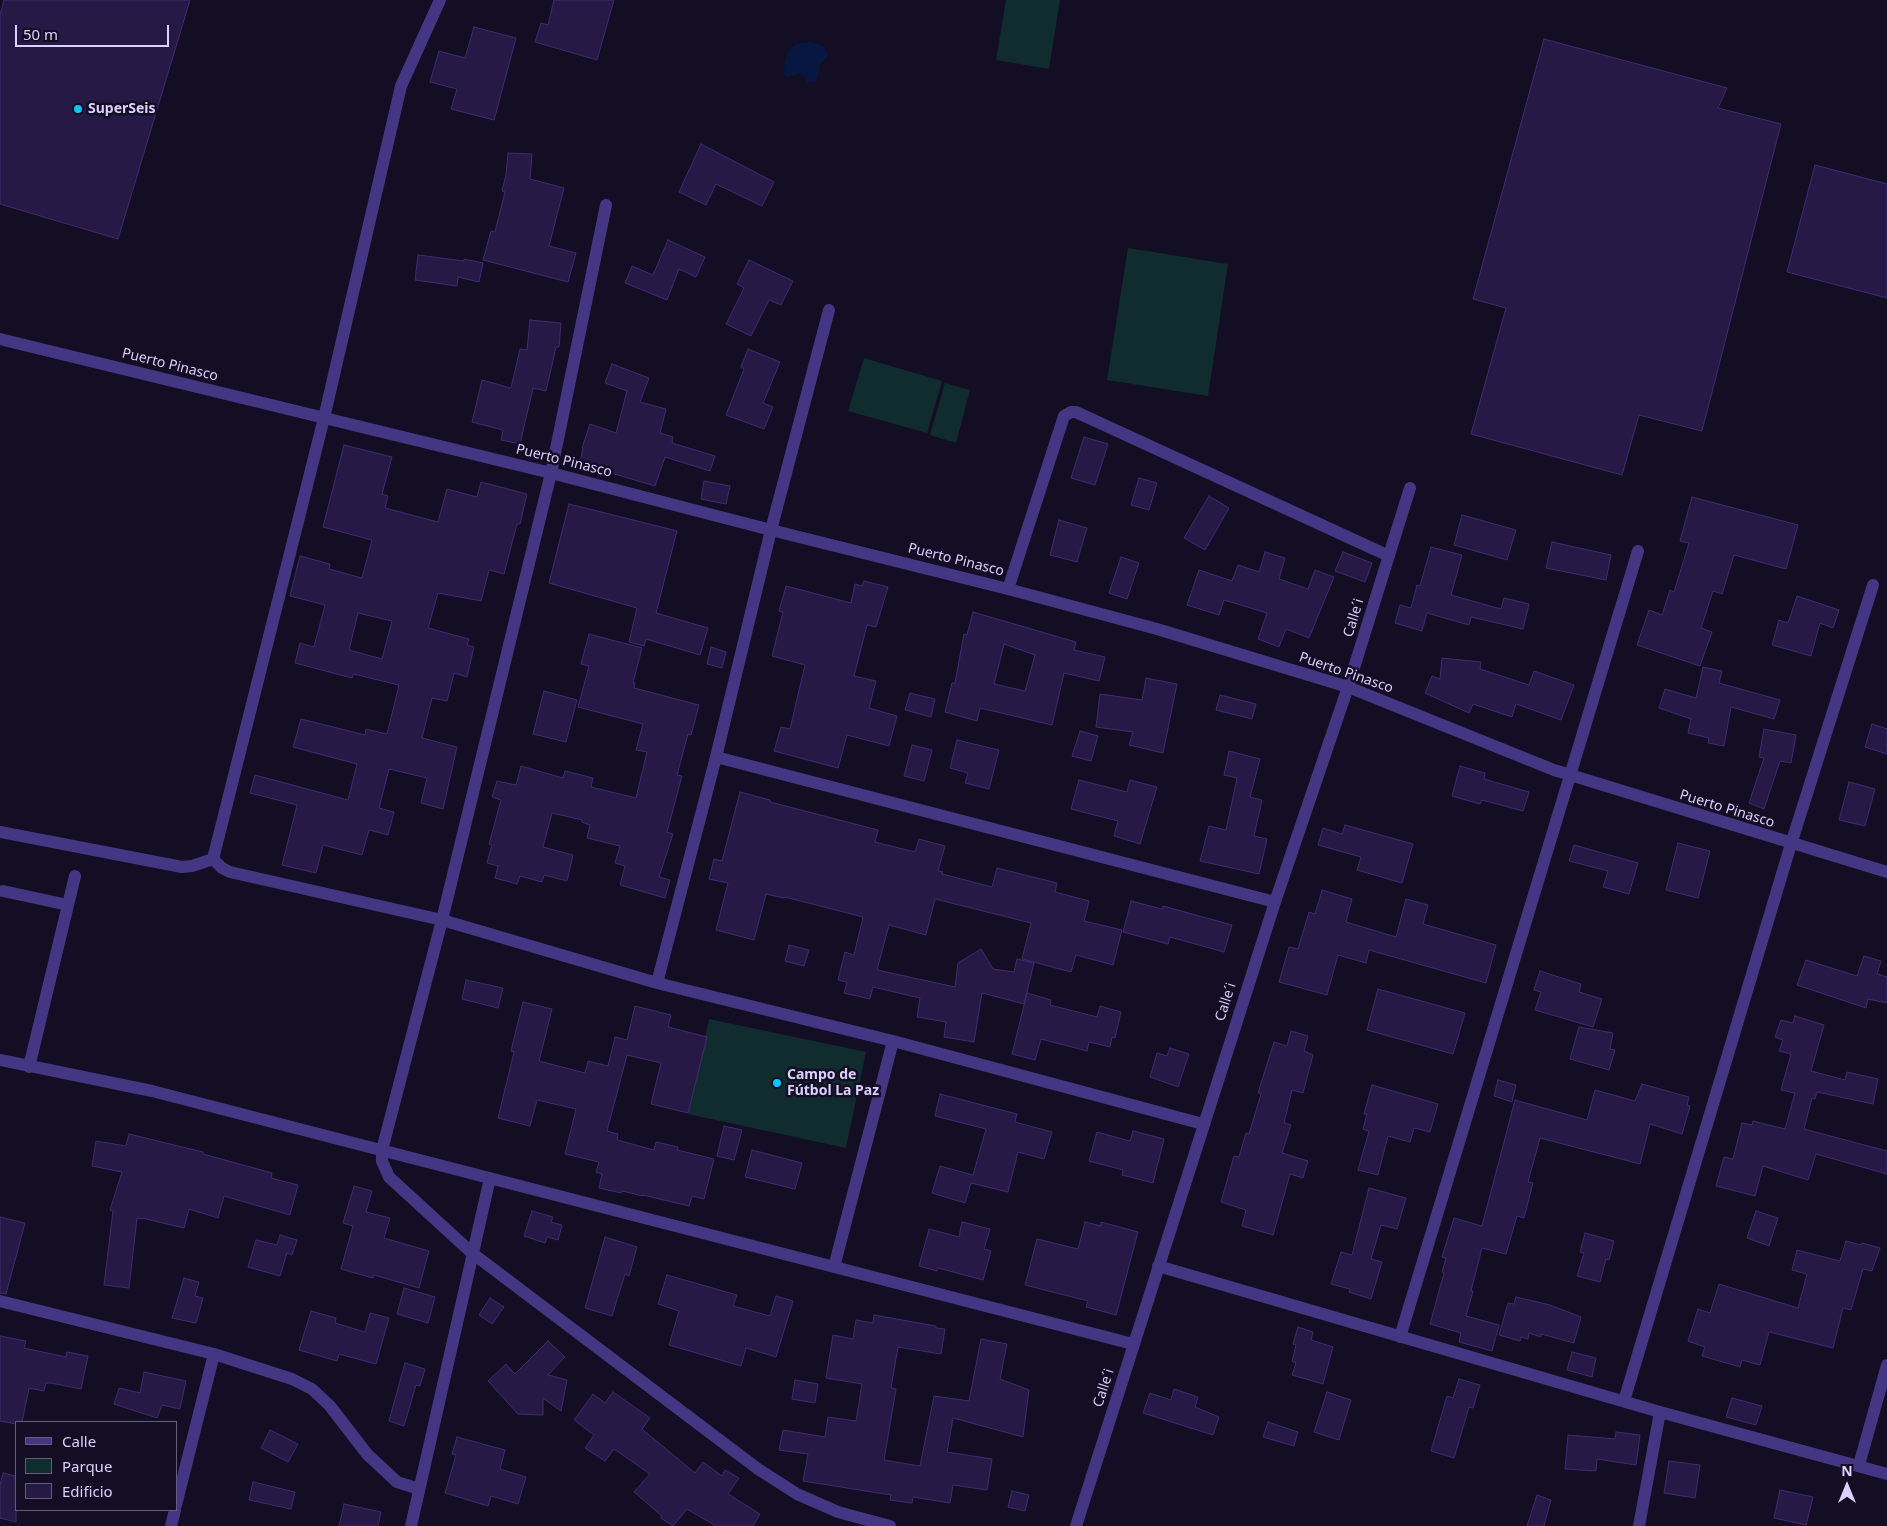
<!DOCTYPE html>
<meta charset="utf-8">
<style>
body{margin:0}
#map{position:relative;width:1887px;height:1526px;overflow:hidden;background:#140e24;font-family:"Noto Sans",sans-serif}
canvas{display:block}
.legend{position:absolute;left:15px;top:1421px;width:162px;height:90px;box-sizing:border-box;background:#140e24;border:1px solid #645c7c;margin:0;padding:6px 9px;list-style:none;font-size:15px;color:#dbd0ff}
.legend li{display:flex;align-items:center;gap:10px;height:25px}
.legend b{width:25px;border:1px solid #645c7c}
.north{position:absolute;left:1822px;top:1461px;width:50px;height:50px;-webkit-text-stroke:4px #140e24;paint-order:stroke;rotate:0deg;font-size:14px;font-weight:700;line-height:20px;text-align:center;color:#dbd0ff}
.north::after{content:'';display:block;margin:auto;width:18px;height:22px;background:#dbd0ff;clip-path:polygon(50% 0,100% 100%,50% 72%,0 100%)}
.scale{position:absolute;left:15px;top:25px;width:154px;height:22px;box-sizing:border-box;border:2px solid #dbd0ff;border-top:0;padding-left:6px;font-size:15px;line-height:18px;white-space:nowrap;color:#dbd0ff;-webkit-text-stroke:4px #140e24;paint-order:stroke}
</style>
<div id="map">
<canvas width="1887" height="1526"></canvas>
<ul class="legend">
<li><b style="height:6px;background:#433784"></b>Calle</li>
<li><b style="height:14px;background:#102c2e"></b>Parque</li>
<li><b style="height:14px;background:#271945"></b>Edificio</li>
</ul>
<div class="north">N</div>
<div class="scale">50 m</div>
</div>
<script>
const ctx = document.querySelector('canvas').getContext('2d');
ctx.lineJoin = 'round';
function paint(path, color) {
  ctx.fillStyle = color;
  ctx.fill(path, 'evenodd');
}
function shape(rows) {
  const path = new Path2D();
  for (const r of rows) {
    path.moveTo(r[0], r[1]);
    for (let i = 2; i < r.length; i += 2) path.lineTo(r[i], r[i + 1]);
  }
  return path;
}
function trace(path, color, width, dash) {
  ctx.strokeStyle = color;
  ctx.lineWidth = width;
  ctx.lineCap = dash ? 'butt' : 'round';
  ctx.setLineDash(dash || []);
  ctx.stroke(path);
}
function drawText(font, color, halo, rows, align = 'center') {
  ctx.font = font + ' "Noto Sans",sans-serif';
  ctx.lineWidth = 5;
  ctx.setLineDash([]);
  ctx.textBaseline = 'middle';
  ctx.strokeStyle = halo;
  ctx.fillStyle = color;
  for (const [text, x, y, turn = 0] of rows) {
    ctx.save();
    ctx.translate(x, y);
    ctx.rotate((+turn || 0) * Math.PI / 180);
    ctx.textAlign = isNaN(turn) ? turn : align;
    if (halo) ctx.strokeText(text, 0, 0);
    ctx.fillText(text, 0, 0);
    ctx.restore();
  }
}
paint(shape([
 [1006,0,1060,0,1049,69,996,60],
 [1128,248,1228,264,1208,396,1107,380],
 [864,358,942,381,927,433,848,411],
 [945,383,970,390,956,443,930,435],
 [709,1019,866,1052,846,1148,688,1114]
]), '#102c2e');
paint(shape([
 [809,42,822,45,828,53,827,57,820,64,818,77,815,82,807,82,803,74,801,73,788,77,784,75,785,62,789,50,796,44]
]), '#081742');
const building = shape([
 [4,0,190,0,118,239,0,204,0,15,4,0],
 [554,0,614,0,597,60,535,42,541,23,548,25,554,0],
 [474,27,516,38,494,120,451,109,457,89,430,82,439,51,465,58,474,27],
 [1544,39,1727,88,1718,108,1781,124,1702,431,1639,415,1622,475,1471,434,1506,308,1473,299,1544,39],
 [701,144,774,182,762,206,716,184,706,205,679,192,701,144],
 [508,153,532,154,530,179,564,188,549,246,576,253,568,282,483,260,491,231,495,232,505,192,502,191,506,175,508,153],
 [1815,165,1887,184,1887,298,1787,272,1815,165],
 [668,240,705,257,696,277,679,269,667,300,625,283,632,266,653,275,668,240],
 [418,255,464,261,464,259,483,263,479,282,458,277,457,286,415,280,418,255],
 [749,260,793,281,781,305,769,300,751,336,726,324,744,288,737,284,749,260],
 [530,320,561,323,559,347,556,347,546,391,533,388,520,444,501,440,503,430,472,422,482,380,511,388,520,349,527,350,530,320],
 [748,349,780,362,763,403,773,407,764,429,726,415,744,369,741,367,748,349],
 [612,364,649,378,640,402,666,409,660,433,673,437,672,443,715,456,710,471,665,457,655,486,611,473,579,468,583,448,582,448,590,424,616,433,627,391,605,383,612,364],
 [1084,437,1108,444,1095,485,1071,478,1084,437],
 [344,445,392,457,382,494,388,496,385,508,438,522,447,489,477,497,481,482,527,494,520,524,517,524,504,574,489,570,481,601,438,593,428,628,469,639,467,645,474,647,467,677,454,673,447,701,432,698,422,738,457,747,443,809,421,803,427,778,389,769,379,808,394,812,388,835,369,830,362,855,323,845,316,873,282,865,297,805,250,793,255,775,348,800,357,764,293,747,301,719,365,735,366,729,387,734,399,685,353,674,352,678,295,663,300,643,314,647,325,605,290,596,300,556,330,564,329,569,362,578,372,540,323,527,344,445],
 [358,613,392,621,382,659,349,650,358,613],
 [1139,478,1157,483,1149,510,1131,505,1139,478],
 [704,481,730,486,726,504,701,499,704,481],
 [1209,496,1229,508,1205,550,1184,538,1209,496],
 [1692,497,1798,525,1786,569,1734,555,1722,594,1713,591,1701,628,1712,632,1700,666,1637,645,1649,610,1662,615,1670,590,1674,592,1689,543,1680,541,1692,497],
 [569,504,677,531,656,613,708,628,700,655,646,639,644,646,629,642,637,608,549,583,569,504],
 [1462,515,1516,530,1507,560,1454,545,1462,515],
 [1059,520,1087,528,1077,562,1050,555,1059,520],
 [1552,542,1611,555,1606,580,1546,568,1552,542],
 [1431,547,1462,555,1451,595,1501,609,1504,598,1529,604,1523,629,1471,617,1469,625,1427,613,1422,631,1395,623,1400,605,1411,608,1417,585,1420,586,1431,547],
 [1265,552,1285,558,1279,579,1308,589,1315,570,1334,577,1309,638,1286,629,1279,647,1258,639,1267,613,1224,600,1219,615,1187,605,1199,570,1232,581,1238,565,1259,572,1265,552],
 [1343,552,1372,563,1365,582,1335,571,1343,552],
 [1121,557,1139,563,1127,599,1109,593,1121,557],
 [864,581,888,587,876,627,867,625,854,676,876,681,869,708,897,716,889,746,847,735,838,768,774,751,781,727,790,729,805,665,772,656,783,612,779,611,786,586,851,603,855,584,862,586,864,581],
 [1797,596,1839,610,1833,628,1820,623,1811,656,1772,645,1779,620,1788,623,1797,596],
 [973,612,1076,642,1074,650,1105,657,1099,681,1064,673,1052,725,980,708,977,721,945,712,952,683,955,683,964,634,967,635,973,612],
 [1004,644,1035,655,1025,691,994,684,1004,644],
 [589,634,642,648,633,683,635,683,634,688,699,705,691,735,688,734,677,775,682,776,667,832,673,834,659,877,670,880,665,898,620,885,625,866,615,863,620,846,587,838,590,825,582,822,582,820,552,813,543,847,573,855,567,881,544,875,542,882,520,876,517,884,495,878,498,866,487,863,492,845,489,844,501,800,492,797,497,781,516,785,521,766,563,778,565,771,593,778,591,787,636,798,647,752,636,750,643,724,578,707,589,666,581,664,589,634],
 [711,647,726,652,722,668,707,664,711,647],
 [1442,658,1481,662,1480,669,1529,685,1534,671,1574,685,1561,720,1516,704,1512,717,1473,704,1469,713,1425,693,1432,676,1440,679,1442,658],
 [1703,667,1722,671,1719,683,1780,700,1774,719,1731,707,1724,746,1708,743,1709,738,1688,733,1691,719,1659,708,1665,689,1696,698,1703,667],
 [1146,678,1177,684,1163,753,1129,745,1133,732,1096,727,1100,694,1142,700,1146,678],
 [544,691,577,700,566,742,533,734,544,691],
 [910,693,935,699,931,717,905,710,910,693],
 [1220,695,1256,704,1252,719,1216,710,1220,695],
 [1872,724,1887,729,1887,754,1865,747,1872,724],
 [1764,729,1796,735,1791,763,1780,761,1764,809,1749,803,1764,758,1759,757,1764,729],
 [1080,731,1098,736,1091,761,1072,756,1080,731],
 [957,740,999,750,989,789,965,783,968,773,950,768,957,740],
 [912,745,932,750,924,781,904,776,912,745],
 [1229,751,1260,759,1250,797,1262,800,1254,836,1267,839,1259,874,1200,861,1209,826,1226,830,1237,778,1224,775,1229,751],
 [1460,766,1485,773,1484,779,1529,792,1523,811,1482,800,1480,804,1452,796,1460,766],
 [1079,780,1127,792,1130,780,1157,787,1140,844,1114,836,1118,821,1071,809,1079,780],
 [1849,782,1875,789,1865,826,1839,820,1849,782],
 [740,792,770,800,770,802,878,830,875,842,915,852,919,839,945,846,938,871,943,872,942,874,992,887,997,868,1057,883,1055,892,1089,901,1084,921,1122,930,1113,965,1076,955,1071,972,1022,959,1031,923,935,899,926,935,889,925,877,970,955,987,958,963,981,949,993,969,1014,972,1017,959,1034,963,1024,1004,982,993,974,1042,944,1037,946,1022,917,1017,920,998,873,987,870,999,844,993,847,982,838,980,845,952,854,955,863,917,785,897,784,898,766,894,754,940,716,930,728,883,709,879,714,859,722,861,740,792],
 [1345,825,1413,844,1402,883,1357,870,1361,857,1318,845,1323,828,1342,834,1345,825],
 [1678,843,1710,851,1698,898,1666,890,1678,843],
 [1574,845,1638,863,1629,894,1603,887,1608,871,1569,861,1574,845],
 [1322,890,1352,899,1346,922,1396,937,1406,899,1428,905,1423,924,1496,945,1486,983,1369,950,1366,963,1338,955,1327,995,1279,982,1289,947,1298,949,1309,912,1315,914,1322,890],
 [1131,901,1162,909,1163,906,1232,925,1224,952,1170,937,1168,944,1123,932,1131,901],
 [789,945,809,950,804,966,785,961,789,945],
 [1864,956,1881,961,1877,974,1887,977,1887,1003,1868,999,1866,1008,1797,985,1806,960,1857,976,1864,956],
 [1540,971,1581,984,1579,992,1602,999,1593,1027,1535,1010,1541,992,1534,990,1540,971],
 [466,980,503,988,498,1008,462,999,466,980],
 [1378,989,1465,1013,1453,1054,1367,1030,1378,989],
 [1027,993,1051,1000,1050,1005,1097,1017,1100,1006,1121,1012,1115,1038,1112,1037,1110,1047,1089,1042,1087,1051,1041,1039,1035,1060,1012,1054,1027,993],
 [523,1002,552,1009,539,1061,585,1073,588,1061,608,1066,615,1037,627,1040,635,1006,671,1015,668,1027,707,1037,688,1113,651,1104,661,1063,627,1055,607,1131,618,1134,617,1140,654,1150,656,1142,678,1147,677,1150,714,1159,704,1199,692,1196,689,1206,643,1195,643,1196,622,1191,621,1193,599,1188,602,1174,596,1172,599,1162,565,1154,576,1109,537,1100,530,1126,498,1118,514,1052,511,1051,523,1002],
 [1795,1016,1824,1025,1811,1071,1845,1080,1847,1072,1878,1079,1873,1104,1817,1092,1815,1099,1812,1098,1804,1129,1887,1151,1887,1174,1816,1154,1808,1180,1763,1166,1755,1196,1716,1186,1724,1157,1733,1159,1742,1123,1752,1125,1753,1121,1785,1129,1795,1093,1781,1090,1791,1054,1779,1051,1783,1040,1775,1037,1781,1020,1793,1023,1795,1016],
 [1579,1027,1613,1033,1610,1049,1615,1050,1609,1070,1570,1059,1579,1027],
 [1291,1031,1308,1036,1304,1051,1313,1055,1303,1093,1292,1090,1284,1123,1291,1125,1282,1153,1308,1161,1303,1178,1290,1174,1273,1235,1242,1226,1246,1210,1221,1202,1234,1156,1239,1157,1246,1133,1249,1134,1261,1094,1258,1093,1274,1042,1287,1046,1291,1031],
 [1170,1048,1189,1054,1178,1087,1150,1077,1157,1053,1167,1056,1170,1048],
 [1498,1080,1516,1085,1512,1102,1494,1096,1498,1080],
 [1642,1084,1689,1097,1687,1105,1690,1106,1682,1134,1650,1124,1640,1164,1540,1138,1528,1182,1533,1183,1524,1218,1517,1216,1506,1254,1482,1248,1471,1291,1473,1291,1466,1316,1499,1325,1492,1351,1459,1342,1461,1333,1430,1324,1444,1273,1442,1272,1446,1258,1442,1257,1454,1218,1482,1226,1515,1100,1587,1120,1595,1090,1635,1101,1642,1084],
 [1372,1085,1438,1104,1430,1132,1414,1128,1410,1142,1388,1136,1378,1175,1358,1170,1369,1131,1363,1129,1367,1114,1364,1114,1372,1085],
 [940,1094,1017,1114,1015,1122,1052,1132,1044,1159,1018,1152,1008,1192,971,1183,965,1203,932,1193,940,1166,973,1175,986,1129,935,1116,940,1094],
 [724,1126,742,1130,734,1160,717,1156,724,1126],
 [1133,1131,1164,1139,1153,1183,1122,1175,1123,1170,1089,1161,1097,1132,1130,1141,1133,1131],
 [129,1134,203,1152,203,1154,272,1173,271,1178,298,1185,290,1215,224,1196,218,1218,189,1209,184,1228,142,1218,142,1219,137,1218,129,1288,104,1285,113,1211,110,1210,122,1172,92,1166,96,1141,126,1146,129,1134],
 [752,1150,802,1163,795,1189,745,1177,752,1150],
 [354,1186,372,1191,366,1212,390,1218,384,1238,429,1251,419,1288,374,1275,373,1278,341,1269,353,1226,343,1223,354,1186],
 [1369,1188,1406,1198,1397,1229,1381,1225,1371,1259,1382,1262,1371,1299,1349,1292,1350,1289,1331,1284,1341,1252,1352,1255,1369,1188],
 [532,1211,553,1217,551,1222,562,1225,558,1240,547,1237,545,1243,524,1236,532,1211],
 [1756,1211,1778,1218,1769,1246,1747,1238,1756,1211],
 [0,1217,25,1223,6,1294,0,1293,0,1217],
 [962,1222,990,1229,984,1249,991,1251,983,1280,938,1268,937,1271,919,1266,929,1229,959,1237,962,1222],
 [1085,1222,1101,1226,1101,1222,1138,1232,1116,1315,1086,1307,1088,1301,1025,1285,1037,1239,1078,1249,1085,1222],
 [1585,1233,1614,1241,1609,1260,1606,1259,1600,1282,1577,1276,1584,1253,1580,1252,1585,1233],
 [280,1235,297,1240,292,1255,287,1253,280,1276,248,1267,256,1240,277,1245,280,1235],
 [605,1237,637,1247,629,1276,625,1274,612,1316,585,1308,605,1237],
 [1846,1241,1861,1245,1862,1243,1880,1248,1872,1271,1863,1269,1851,1310,1843,1308,1833,1348,1769,1332,1760,1365,1742,1360,1740,1367,1702,1356,1705,1347,1688,1341,1698,1309,1710,1313,1719,1284,1798,1308,1807,1274,1792,1270,1797,1250,1840,1261,1846,1241],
 [667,1275,737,1295,733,1306,770,1316,776,1296,793,1301,776,1357,746,1348,741,1366,669,1345,679,1311,658,1304,667,1275],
 [184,1278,199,1282,195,1296,203,1298,196,1323,172,1318,184,1278],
 [404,1288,435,1297,428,1323,397,1314,404,1288],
 [1516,1297,1550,1305,1581,1317,1574,1343,1541,1334,1541,1337,1529,1333,1528,1339,1521,1337,1520,1341,1499,1335,1508,1303,1514,1304,1516,1297],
 [490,1298,504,1307,492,1324,479,1315,490,1298],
 [311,1311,336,1318,335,1323,365,1332,370,1313,389,1318,376,1364,339,1354,337,1361,299,1350,311,1311],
 [874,1315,936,1326,936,1328,945,1329,941,1354,898,1347,891,1388,896,1389,884,1460,920,1466,934,1396,969,1401,981,1339,1007,1344,1000,1379,1029,1390,1023,1437,953,1418,947,1452,992,1459,987,1490,953,1485,950,1503,913,1497,912,1503,890,1500,891,1495,803,1481,808,1454,779,1450,783,1430,825,1437,828,1417,856,1421,862,1384,826,1378,833,1335,853,1339,856,1320,873,1323,874,1315],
 [1298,1327,1313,1332,1311,1340,1333,1347,1323,1384,1292,1375,1296,1363,1292,1361,1296,1345,1293,1344,1298,1327],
 [0,1336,26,1341,24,1348,66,1357,67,1352,88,1356,81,1389,51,1383,46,1383,44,1391,29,1388,22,1422,16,1422,16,1424,0,1421,0,1336],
 [548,1341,565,1357,548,1375,567,1380,561,1411,543,1398,543,1415,518,1414,488,1381,506,1364,515,1374,548,1341],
 [1572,1352,1596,1358,1592,1377,1567,1370,1572,1352],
 [405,1363,425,1369,420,1386,416,1385,404,1426,389,1421,405,1363],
 [144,1372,186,1381,180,1409,162,1405,157,1418,114,1404,119,1388,140,1393,144,1372],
 [1459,1379,1480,1385,1473,1408,1469,1407,1454,1458,1431,1451,1447,1396,1453,1398,1459,1379],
 [795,1380,818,1384,815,1403,792,1399,795,1380],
 [1174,1389,1198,1397,1195,1407,1219,1417,1213,1435,1143,1413,1150,1393,1171,1400,1174,1389],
 [613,1392,650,1418,642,1429,695,1473,703,1462,722,1476,725,1470,739,1478,728,1494,760,1514,753,1526,716,1526,687,1509,673,1526,661,1518,662,1516,634,1492,650,1474,614,1449,605,1461,585,1448,594,1435,574,1420,593,1394,605,1403,613,1392],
 [1327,1392,1351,1400,1339,1440,1314,1432,1327,1392],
 [1732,1398,1762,1406,1756,1425,1726,1417,1732,1398],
 [1268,1422,1298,1432,1294,1446,1263,1437,1268,1422],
 [270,1430,298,1444,288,1462,261,1448,270,1430],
 [1616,1432,1640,1435,1636,1465,1597,1459,1596,1471,1565,1469,1568,1435,1615,1439,1616,1432],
 [457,1437,505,1450,500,1469,526,1477,518,1504,491,1496,488,1506,445,1493,456,1455,452,1454,457,1437],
 [1669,1461,1700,1465,1695,1498,1664,1493,1669,1461],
 [3,1473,16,1476,16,1522,0,1518,0,1485,3,1473],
 [253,1482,295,1492,291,1509,249,1500,253,1482],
 [1780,1490,1813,1497,1806,1525,1774,1518,1780,1490],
 [1012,1491,1029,1495,1025,1511,1008,1507,1012,1491],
 [1537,1495,1551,1500,1544,1526,1527,1526,1537,1495],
 [344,1504,381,1512,378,1526,339,1526,344,1504]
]);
paint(building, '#271945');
trace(building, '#402b72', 1);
trace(shape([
 [606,205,551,473,442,920,382,1150,382,1161,389,1177,472,1253,758,1469,797,1494,838,1512,890,1526],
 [0,339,551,473,771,530,1008,589,1157,629,1348,687,1554,770,1887,872],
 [1008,589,1064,416,1071,412,1076,412,1389,556],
 [716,757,1275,902],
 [0,832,182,867,192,866,213,859],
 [213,859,222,868,230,872,442,920,657,983,716,757,771,530,829,310],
 [213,859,324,418,401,86,440,0],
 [3,891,68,905],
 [657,983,893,1041,1203,1124],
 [0,1060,152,1091,1133,1344],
 [29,1067,75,876],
 [1158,1266,1660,1412,1887,1474],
 [834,1267,893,1041],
 [0,1301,214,1354,292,1379,312,1389,330,1406,367,1454,397,1482,419,1489],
 [1400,1337,1638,551],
 [1624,1401,1791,844,1873,585],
 [1859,1465,1887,1365],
 [176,1505,214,1354],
 [171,1526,175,1510],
 [411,1526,490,1178],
 [1076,1526,1275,902,1348,687,1410,488],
 [1639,1526,1660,1412]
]), '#433784', 12);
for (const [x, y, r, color] of [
 [78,109,5,"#00c7fb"],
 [777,1083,5,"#00c7fb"]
]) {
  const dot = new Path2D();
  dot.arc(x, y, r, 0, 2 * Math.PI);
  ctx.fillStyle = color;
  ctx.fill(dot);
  trace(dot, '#140e24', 2);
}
drawText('bold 14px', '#dbd0ff', '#140e24', [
 ["SuperSeis",88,109],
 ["Campo de",787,1075],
 ["Fútbol La Paz",787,1091]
], 'left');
drawText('14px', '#dbd0ff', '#140e24', [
 ["Puerto Pinasco",170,365,14],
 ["Puerto Pinasco",564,461,14],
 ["Puerto Pinasco",956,560,14],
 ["Calle´i",1354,618,-73],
 ["Puerto Pinasco",1346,673,19],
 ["Puerto Pinasco",1727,809,17],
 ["Calle´i",1226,1002,-72],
 ["Calle´i",1104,1388,-72]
]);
</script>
